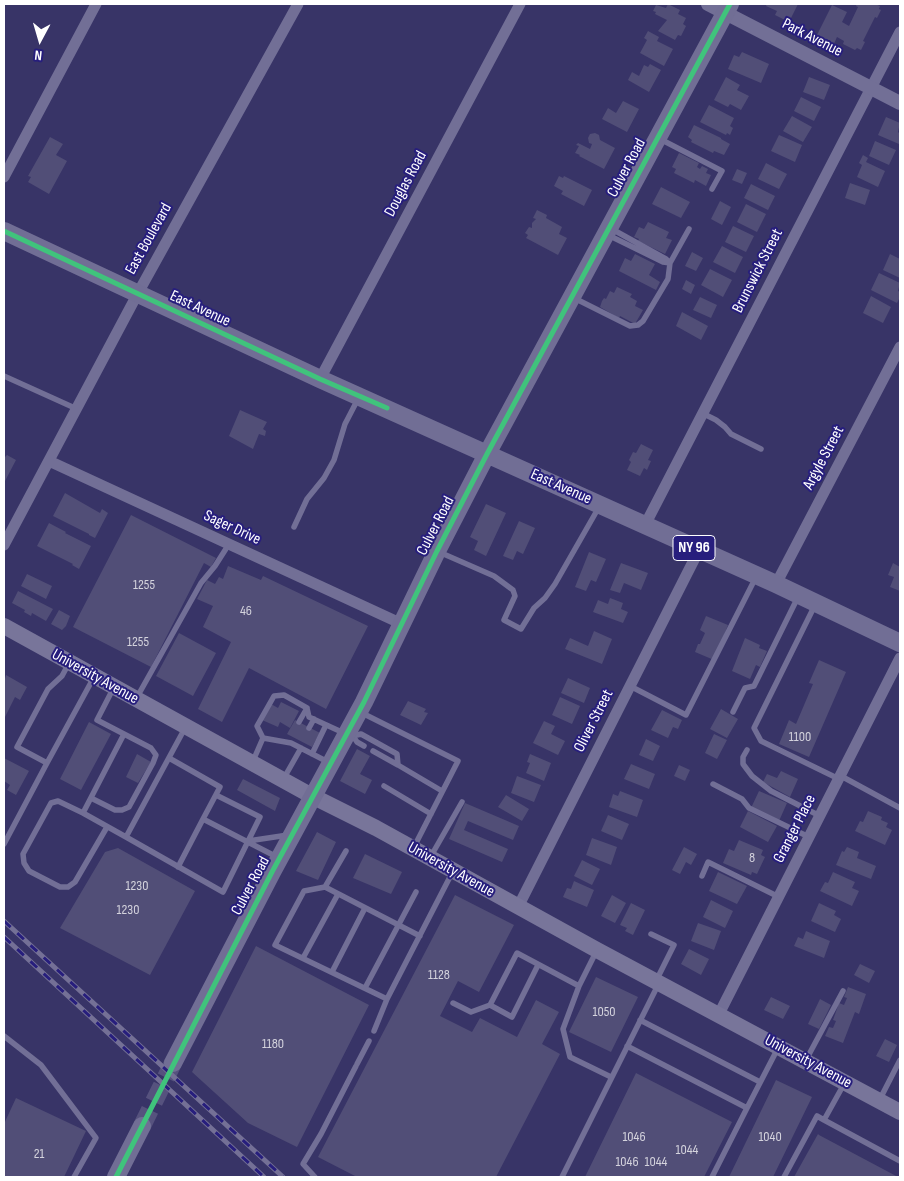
<!DOCTYPE html>
<style>
body{margin:0}
#map{position:relative;width:904px;height:1181px;overflow:hidden;background:#383467;font-family:"Sofia Sans Condensed",sans-serif}
canvas{display:block}
.frame{position:absolute;inset:0;border:5px solid #fff;pointer-events:none}
.north{position:absolute;left:15px;top:15px;width:50px;height:50px;-webkit-text-stroke:4px #271e7d;paint-order:stroke;rotate:186deg;font-size:14px;font-weight:700;line-height:20px;text-align:center;color:#fff}
.north::after{content:'';display:block;margin:auto;width:18px;height:22px;background:#fff;clip-path:polygon(50% 0,100% 100%,50% 72%,0 100%)}
</style>
<div id="map">
<canvas width="904" height="1181"></canvas>
<div class="frame"></div>
<div class="north">N</div>
</div>
<script>
const ctx = document.querySelector('canvas').getContext('2d');
ctx.lineJoin = 'round';
function paint(path, color) {
  ctx.fillStyle = color;
  ctx.fill(path, 'evenodd');
}
function shape(rows) {
  const path = new Path2D();
  for (const r of rows) {
    path.moveTo(r[0], r[1]);
    for (let i = 2; i < r.length; i += 2) path.lineTo(r[i], r[i + 1]);
  }
  return path;
}
function trace(path, color, width, dash) {
  ctx.strokeStyle = color;
  ctx.lineWidth = width;
  ctx.lineCap = dash ? 'butt' : 'round';
  ctx.setLineDash(dash || []);
  ctx.stroke(path);
}
function drawText(font, color, halo, rows, align = 'center') {
  ctx.font = font + ' "Sofia Sans Condensed",sans-serif';
  ctx.lineWidth = 4;
  ctx.setLineDash([]);
  ctx.textBaseline = 'middle';
  ctx.strokeStyle = halo;
  ctx.fillStyle = color;
  for (const [text, x, y, turn = 0] of rows) {
    ctx.save();
    ctx.translate(x, y);
    ctx.rotate((+turn || 0) * Math.PI / 180);
    ctx.textAlign = isNaN(turn) ? turn : align;
    if (halo) ctx.strokeText(text, 0, 0);
    ctx.fillText(text, 0, 0);
    ctx.restore();
  }
}
paint(shape([
 [668,4,680,10,678,14,686,18,683,24,686,26,681,36,678,35,675,40,658,31,667,20,655,14,656,12,653,11,656,5,666,8],
 [767,4,798,4,789,22,775,15,777,11,766,6],
 [857,4,875,4,880,6,879,9,881,10,877,18,875,17,863,41,865,42,861,50,857,48,855,50,843,44,844,41,837,37,833,46,816,37,832,5,847,12,842,22,849,26,858,7,856,6],
 [648,31,659,37,657,41,673,49,664,66,640,53,647,40,644,38],
 [742,52,769,64,761,83,728,69,734,55,739,57],
 [650,64,661,70,649,92,628,80,632,72,639,76,644,65,648,67],
 [726,77,740,85,737,90,749,96,741,110,730,104,728,107,714,100],
 [809,77,830,85,824,100,803,92],
 [801,97,821,107,814,121,794,111],
 [623,101,639,109,627,132,602,119,608,108,616,113],
 [709,105,734,118,730,126,733,128,730,135,727,133,726,135,700,122],
 [792,116,812,127,803,142,783,131],
 [886,117,900,123,898,132,900,134,899,144,878,135],
 [694,125,721,138,721,139,730,144,724,155,714,151,713,153,691,142,692,140,688,137],
 [595,133,599,135,600,140,615,148,604,169,579,156,580,155,575,153,579,146,576,145,578,143,590,149,592,144,589,143,588,138,590,134],
 [779,135,802,145,795,162,771,151],
 [50,137,63,144,56,155,67,161,49,194,28,182,31,177,28,176],
 [875,141,896,150,889,165,869,156],
 [679,153,699,163,697,167,700,169,702,166,708,169,706,173,711,175,706,186,695,180,694,183,674,173,676,169,672,167],
 [863,155,868,158,866,162,885,171,878,187,857,177,862,165,859,163],
 [766,163,787,174,779,189,758,179],
 [737,169,747,173,742,184,732,180],
 [559,176,563,178,564,176,592,190,584,206,561,194,563,191,554,186],
 [850,183,870,190,865,205,845,198],
 [751,184,775,196,768,210,744,198],
 [661,187,690,202,681,218,652,204],
 [720,201,731,207,722,225,711,219],
 [746,204,766,214,757,232,737,222],
 [537,210,547,215,546,218,562,227,559,234,567,238,558,255,526,238,528,235,525,233,529,227,532,228,532,223,536,219,533,218],
 [648,222,669,232,666,238,672,240,665,254,638,241,639,239,634,237,639,227,644,229],
 [733,226,754,236,746,252,725,242],
 [722,246,743,257,735,273,713,262],
 [692,252,703,258,696,271,685,266],
 [635,254,655,264,649,275,660,282,656,290,619,271,625,258,631,261],
 [890,254,900,259,900,278,883,270],
 [710,269,732,280,723,297,701,285],
 [879,273,900,283,898,291,900,292,900,297,897,303,871,290],
 [686,280,695,285,691,294,682,289],
 [617,287,632,294,630,297,637,301,635,306,643,310,635,324,620,316,619,318,600,307,602,301,604,298,606,299,610,291,614,293],
 [871,296,891,307,883,323,863,313],
 [700,297,717,305,711,318,693,310],
 [682,312,708,326,701,340,676,326],
 [240,410,267,422,263,429,266,431,265,436,259,434,253,449,229,436],
 [641,444,653,450,648,460,651,461,647,470,644,468,640,476,627,470,631,462,629,460,633,452,636,453],
 [7,455,16,460,4,483,4,456,5,457],
 [65,493,100,513,102,509,108,513,95,538,89,535,89,534,53,516],
 [486,504,506,513,486,556,474,550,478,541,470,537],
 [131,515,216,558,211,567,204,563,151,667,73,627],
 [519,521,535,528,523,554,517,551,513,560,503,556],
 [49,523,66,532,65,533,91,546,79,569,72,565,73,564,37,546],
 [589,552,606,559,596,582,591,580,586,591,575,587],
 [621,563,648,573,641,590,624,583,620,593,610,590],
 [893,563,900,567,900,591,890,587,894,577,888,575],
 [228,566,261,580,263,576,368,626,326,709,249,668,222,722,198,709,231,642,203,627,213,606,197,599,207,580,215,584,219,577,223,579],
 [27,574,52,586,46,599,21,586],
 [18,591,53,609,46,621,32,613,31,616,24,612,25,610,12,603],
 [610,598,623,603,621,609,628,612,623,623,593,612,598,600,608,604],
 [59,610,70,616,66,626,62,630,51,624],
 [706,616,728,625,714,660,695,652,698,644,700,644,705,633,700,630],
 [594,631,612,639,602,664,565,649,570,638,588,646],
 [179,633,216,653,193,696,156,676],
 [745,638,760,645,759,648,767,651,760,667,756,665,750,679,732,671],
 [819,660,846,672,809,757,779,744,789,720,796,724,813,684,809,683],
 [6,675,27,687,20,700,15,697,4,719,4,682],
 [568,678,590,688,584,703,561,693],
 [560,697,580,706,572,724,552,715],
 [408,701,426,709,424,712,428,713,421,725,400,715],
 [281,702,299,711,290,728,280,722,278,727,262,720,271,704,278,708],
 [721,709,738,719,727,738,710,729],
 [662,710,682,720,678,729,673,727,668,738,651,730],
 [295,720,320,733,312,747,287,734],
 [544,721,555,726,551,734,565,741,558,755,533,743],
 [89,722,111,734,81,790,60,779],
 [714,734,727,740,717,759,705,753],
 [646,739,660,746,653,761,639,755],
 [357,749,370,756,360,774,372,780,365,794,340,781],
 [137,754,151,762,138,783,126,777],
 [530,754,551,763,544,781,526,773,530,763,527,762],
 [4,758,29,771,16,795,7,790,10,785,4,781],
 [631,764,655,774,649,789,624,779],
 [679,765,690,770,685,781,674,776],
 [781,771,798,779,790,797,763,782,767,774,777,778],
 [517,776,541,785,534,802,511,793],
 [243,779,280,798,275,811,237,790],
 [620,791,643,800,637,817,609,807,613,794,618,796],
 [759,791,787,803,779,821,751,808],
 [506,795,529,809,522,821,498,807],
 [465,803,519,826,513,840,468,821,464,830,508,849,502,862,449,839],
 [748,811,777,826,768,842,740,827],
 [868,811,882,817,881,820,888,823,886,827,892,830,885,845,855,831,860,821,863,822],
 [608,815,629,824,622,840,601,831],
 [317,832,336,842,318,880,296,871],
 [592,838,617,847,611,865,586,855],
 [739,840,763,850,761,855,765,857,757,874,752,872,751,875,723,863,729,849,734,851],
 [684,847,697,854,691,865,686,862,680,874,672,870],
 [847,847,859,852,857,858,876,866,871,879,836,865,842,851,844,852],
 [118,848,195,891,150,975,60,928,105,852],
 [365,854,402,872,391,894,353,878],
 [582,860,600,869,592,885,574,876],
 [718,872,747,886,737,904,709,891],
 [833,872,855,882,852,888,859,891,852,906,820,891,825,882,828,883],
 [574,881,594,890,587,907,563,897,567,888,571,889],
 [455,895,514,925,479,992,458,981,440,1016,472,1032,480,1018,517,1037,536,1000,559,1012,542,1044,560,1054,496,1177,357,1177,318,1157],
 [612,895,626,903,615,923,601,916],
 [711,900,733,911,725,928,703,917],
 [631,903,645,910,633,935,625,931,627,928,620,925],
 [819,903,836,911,834,915,841,919,835,932,811,921],
 [698,923,721,931,714,950,691,941],
 [806,931,830,941,824,958,794,946,798,937,803,939],
 [256,946,369,1005,297,1147,248,1123,192,1072],
 [689,949,709,959,701,975,681,964],
 [860,964,875,971,869,983,854,975],
 [596,977,638,997,611,1052,569,1032],
 [848,987,866,994,859,1014,855,1012,843,1043,825,1036,829,1027,833,1028,836,1021,833,1020,839,1003,844,1005,847,998,844,997],
 [771,997,790,1006,783,1019,764,1010],
 [820,999,831,1005,819,1029,808,1024],
 [885,1039,897,1045,889,1062,876,1056],
 [636,1073,732,1122,704,1177,585,1177],
 [776,1080,812,1097,773,1177,729,1177],
 [16,1098,86,1131,64,1177,4,1177,4,1124],
 [818,1134,819,1135,898,1177,794,1177]
]), '#514e77');
trace(shape([
 [142,1126,173,1063]
]), '#56527e', 18, [18, 9]);
trace(shape([
 [660,139,722,171,712,189],
 [610,228,666,259,670,263,689,229],
 [574,298,630,326,638,325,643,321,668,279,670,263,663,262,608,235],
 [4,376,77,409],
 [702,413,716,420,725,427,731,434,761,449],
 [294,527,307,499,324,478,334,460,345,424,359,397],
 [439,552,494,576,513,590,515,596,504,620,521,629,534,608,545,598,555,584,599,507],
 [815,605,754,728,761,741,839,779],
 [69,663,62,676,48,689,17,747,47,763,94,677],
 [630,686,686,715,756,577],
 [114,687,97,720,124,734,83,813,126,837],
 [136,699,201,583,215,566,229,544],
 [733,712,745,688,754,686,798,597],
 [362,713,458,761,414,847],
 [299,722,307,708],
 [185,728,126,837,223,892,260,817,216,795],
 [309,728,314,719],
 [353,736,357,742,364,746],
 [263,738,291,743,328,762],
 [747,750,743,757,743,764,752,776,771,791,820,816],
 [373,751,398,765],
 [312,754,326,725],
 [169,758,220,787,203,819,277,857],
 [253,761,263,738,257,726,274,696,284,695,307,708,309,717,346,734,353,736,361,734,397,754,398,765,442,791],
 [841,776,900,808],
 [284,778,301,748],
 [713,784,742,799,749,808,809,837],
 [384,786,431,814],
 [91,798,115,810,122,810,129,807,153,763,156,755,151,748,124,734],
 [83,813,58,801,51,803,23,854,24,863,29,871,60,887,68,887,75,882,107,827],
 [248,841,288,835],
 [4,844,47,763],
 [346,851,325,887,304,891,275,945,387,999,452,873],
 [431,856,462,802],
 [178,867,203,819],
 [702,876,708,862,779,897],
 [325,887,420,936],
 [651,934,674,945,656,981],
 [597,950,579,986,563,1029,570,1057,611,1077],
 [303,958,338,894],
 [332,972,365,908],
 [365,988,416,892],
 [453,1003,471,1012,490,1005,517,953,579,986],
 [490,1005,512,1017,538,965],
 [640,1020,760,1082],
 [374,1031,387,999],
 [4,1036,41,1065,96,1138,74,1177],
 [627,1046,747,1108,778,1048],
 [806,1060,843,991],
 [357,1064,369,1041],
 [880,1099,900,1060],
 [824,1120,900,1161],
 [315,1177,303,1164,321,1134,356,1066],
 [562,1177,658,985],
 [712,1177,747,1108],
 [784,1177,817,1116,824,1120,844,1084]
]), '#726f96', 5.5);
trace(shape([
 [4,177,96,4],
 [320,379,520,4],
 [49,461,402,624],
 [645,525,900,32],
 [4,545,138,293,298,4],
 [776,584,900,347],
 [518,907,699,550],
 [719,1014,900,658]
]), '#726f96', 11);
trace(shape([
 [708,4,900,103]
]), '#726f96', 14);
trace(shape([
 [4,626,312,796,376,828,597,950,900,1112]
]), '#78759a', 16);
trace(shape([
 [4,231,320,379,776,584,900,643],
 [173,1063,272,872,364,702,437,551,487,454,730,4],
 [116,1177,142,1126]
]), '#716e95', 18);
const rail = shape([
 [4,921,283,1177],
 [4,937,264,1177]
]);
trace(rail, '#747096', 5);
trace(rail, '#271e7d', 3, [9]);
trace(shape([
 [4,231,320,379,387,408],
 [116,1177,272,872,364,702,437,551,487,454,730,4]
]), '#40c37c', 5);
drawText('14px', '#d4d3dd', null, [
 ["1255",144,585],
 ["46",246,611],
 ["1255",138,642],
 ["1100",800,737],
 ["8",752,858],
 ["1230",137,886],
 ["1230",128,910],
 ["1128",439,975],
 ["1050",604,1012],
 ["1180",273,1044],
 ["1046",634,1137],
 ["1040",770,1137],
 ["1044",687,1150],
 ["21",39,1154],
 ["1046",627,1162],
 ["1044",656,1162]
]);
for (const [x, y, w] of [
 [694,548,42]
]) {
  const box = new Path2D();
  box.roundRect(x - w / 2, y - 12.5, w, 25, 4);
  ctx.fillStyle = '#271e7d';
  ctx.fill(box);
  trace(box, '#fff', 1);
}
drawText('bold 15px', '#fff', null, [
 ["NY 96",694,548]
]);
drawText('16px', '#fff', '#271e7d', [
 ["Park Avenue",812,38,27],
 ["Culver Road",627,168,-62],
 ["Douglas Road",406,184,-62],
 ["East Boulevard",149,239,-61],
 ["Brunswick Street",758,271,-63],
 ["East Avenue",200,309,25],
 ["Argyle Street",824,458,-62],
 ["East Avenue",561,487,24],
 ["Culver Road",436,526,-63],
 ["Sager Drive",232,528,25],
 ["University Avenue",95,677,29],
 ["Oliver Street",594,721,-63],
 ["Granger Place",795,829,-63],
 ["University Avenue",451,870,29],
 ["Culver Road",251,886,-62],
 ["University Avenue",808,1062,28]
]);
</script>
